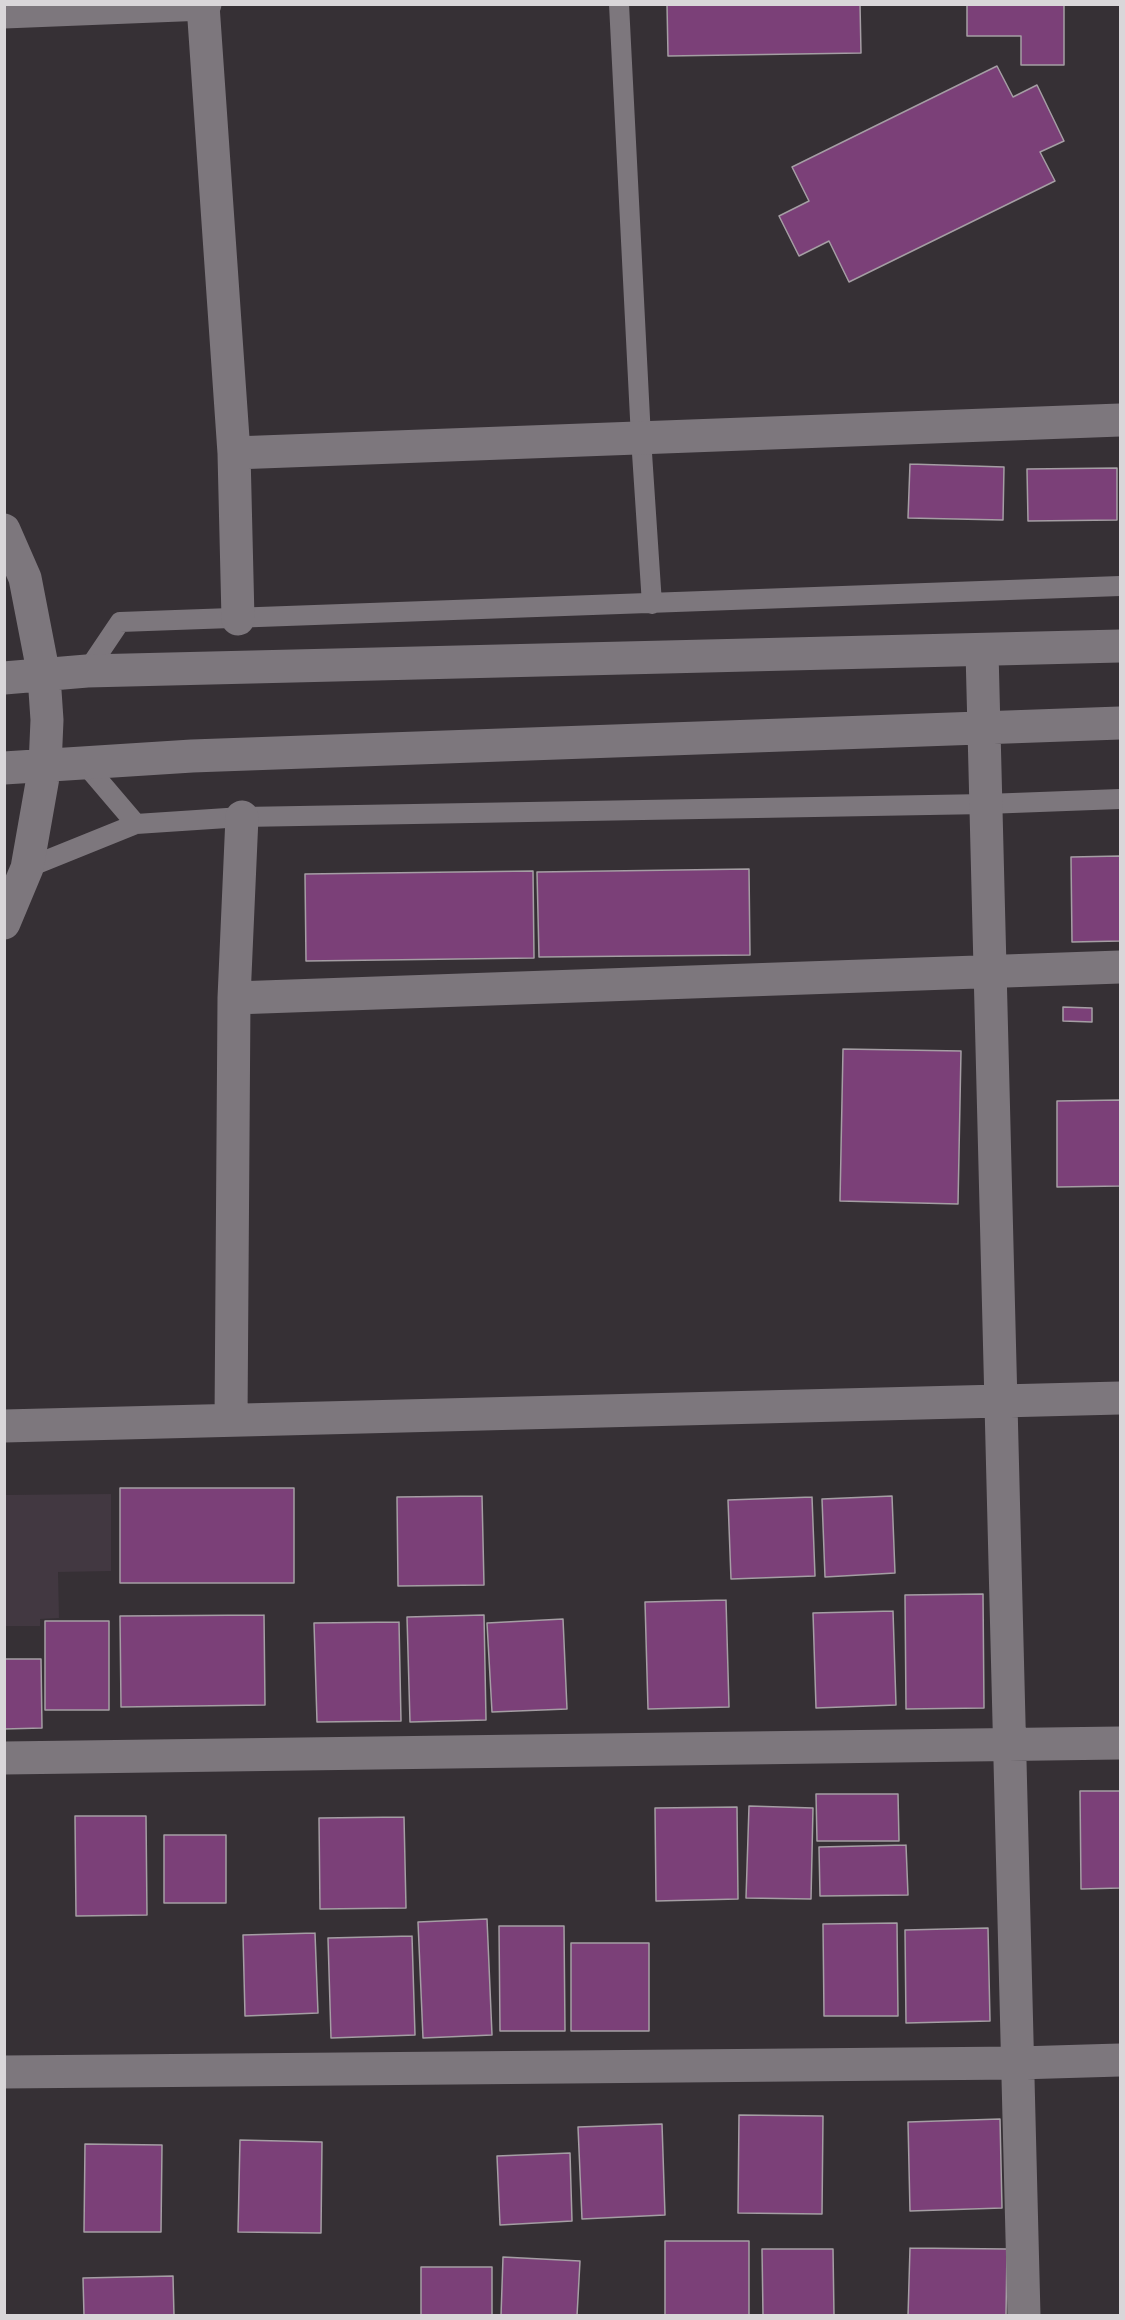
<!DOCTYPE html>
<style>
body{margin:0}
#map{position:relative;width:1125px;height:2320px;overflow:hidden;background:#363035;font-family:Cabin,sans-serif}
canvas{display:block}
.frame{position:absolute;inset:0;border:6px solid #d9d6d9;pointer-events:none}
</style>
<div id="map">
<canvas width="1125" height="2320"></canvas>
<div class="frame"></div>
</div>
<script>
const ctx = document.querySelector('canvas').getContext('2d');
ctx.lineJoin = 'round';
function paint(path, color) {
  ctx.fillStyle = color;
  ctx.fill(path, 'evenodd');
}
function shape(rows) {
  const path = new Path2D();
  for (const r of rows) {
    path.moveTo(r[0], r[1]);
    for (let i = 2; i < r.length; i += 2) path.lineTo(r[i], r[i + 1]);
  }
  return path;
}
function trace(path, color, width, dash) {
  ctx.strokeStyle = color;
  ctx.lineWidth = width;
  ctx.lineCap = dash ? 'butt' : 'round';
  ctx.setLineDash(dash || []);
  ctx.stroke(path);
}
paint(shape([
 [111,1494,111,1571,58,1572,59,1618,40,1619,40,1626,5,1626,5,1495]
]), '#423841');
const building = shape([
 [667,4,860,4,861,53,668,56,667,4],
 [967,4,1064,4,1064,65,1021,65,1021,36,967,36,967,4],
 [997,66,1013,97,1037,85,1064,141,1040,152,1055,181,849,282,829,241,799,256,779,216,809,201,792,167,997,66],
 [910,464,1004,467,1003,520,908,518,910,464],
 [1117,468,1117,520,1028,521,1027,469,1117,468],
 [1120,856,1120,941,1072,942,1071,857,1120,856],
 [749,869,750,955,539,957,537,872,749,869],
 [533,871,534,958,306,961,305,874,533,871],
 [1063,1007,1092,1008,1092,1022,1063,1021,1063,1007],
 [843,1049,961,1051,958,1204,840,1201,843,1049],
 [1120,1100,1120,1186,1057,1187,1057,1101,1120,1100],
 [120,1488,294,1488,294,1583,120,1583,120,1488],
 [482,1496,484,1585,398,1586,397,1497,482,1496],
 [892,1496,895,1573,825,1577,822,1499,892,1496],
 [812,1497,815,1576,731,1579,728,1500,812,1497],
 [983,1594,984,1708,906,1709,905,1595,983,1594],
 [726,1600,729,1707,648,1709,645,1602,726,1600],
 [893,1611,896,1705,816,1708,813,1613,893,1611],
 [264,1615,265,1705,121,1707,120,1616,264,1615],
 [484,1615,486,1720,410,1722,407,1617,484,1615],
 [563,1619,567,1709,492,1712,487,1623,563,1619],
 [45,1621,109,1621,109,1710,45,1710,45,1621],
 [399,1622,401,1721,317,1722,314,1623,399,1622],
 [4,1659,41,1659,42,1728,4,1729,4,1659],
 [1080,1791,1120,1791,1120,1888,1081,1889,1080,1791],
 [816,1794,898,1794,899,1841,817,1841,816,1794],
 [749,1806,813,1808,811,1899,746,1898,749,1806],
 [737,1807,738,1899,656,1901,655,1808,737,1807],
 [75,1816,146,1816,147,1915,76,1916,75,1816],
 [404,1817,406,1908,320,1909,319,1818,404,1817],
 [164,1835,226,1835,226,1903,164,1903,164,1835],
 [906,1845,908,1895,820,1896,819,1847,906,1845],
 [487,1919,492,2035,423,2038,418,1922,487,1919],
 [897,1923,898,2016,824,2016,823,1924,897,1923],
 [499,1926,564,1926,565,2031,500,2031,499,1926],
 [988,1928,990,2021,906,2023,905,1930,988,1928],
 [315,1933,318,2013,245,2016,243,1935,315,1933],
 [412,1936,415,2035,331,2038,328,1938,412,1936],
 [571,1943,649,1943,649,2031,571,2031,571,1943],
 [739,2115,823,2116,822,2214,738,2213,739,2115],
 [1000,2119,1002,2208,910,2211,908,2122,1000,2119],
 [662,2124,665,2215,582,2219,578,2127,662,2124],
 [240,2140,322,2142,321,2233,238,2232,240,2140],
 [85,2144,162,2145,161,2232,84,2232,85,2144],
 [570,2153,572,2221,500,2225,497,2156,570,2153],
 [665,2241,749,2241,749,2316,665,2316,665,2241],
 [910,2248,1007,2249,1006,2316,908,2316,910,2248],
 [762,2249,833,2249,834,2316,763,2316,762,2249],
 [503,2257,580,2261,577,2316,501,2316,503,2257],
 [421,2267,492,2267,492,2316,421,2316,421,2267],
 [173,2276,174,2316,84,2316,83,2278,173,2276]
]);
paint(building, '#7b4078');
trace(building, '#a59ea4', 1.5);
trace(shape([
 [619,4,641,438,652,604],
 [87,671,120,622,1120,586],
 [84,763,136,824,242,817,986,804,1120,799],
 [27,868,136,824]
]), '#7d777d', 20);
trace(shape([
 [203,5,234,453,238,619],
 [4,12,205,4],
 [234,453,1120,420],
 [4,530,25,578,44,676,47,720,45,766,27,868,4,923],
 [982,651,1024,2316],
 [4,678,87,671,1120,646],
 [4,768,192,756,1120,723],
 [234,998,1120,967],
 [231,1420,234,998,242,817],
 [4,1426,1120,1398],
 [4,1758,1120,1743],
 [4,2072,1018,2063,1120,2060]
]), '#7d777d', 33);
</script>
